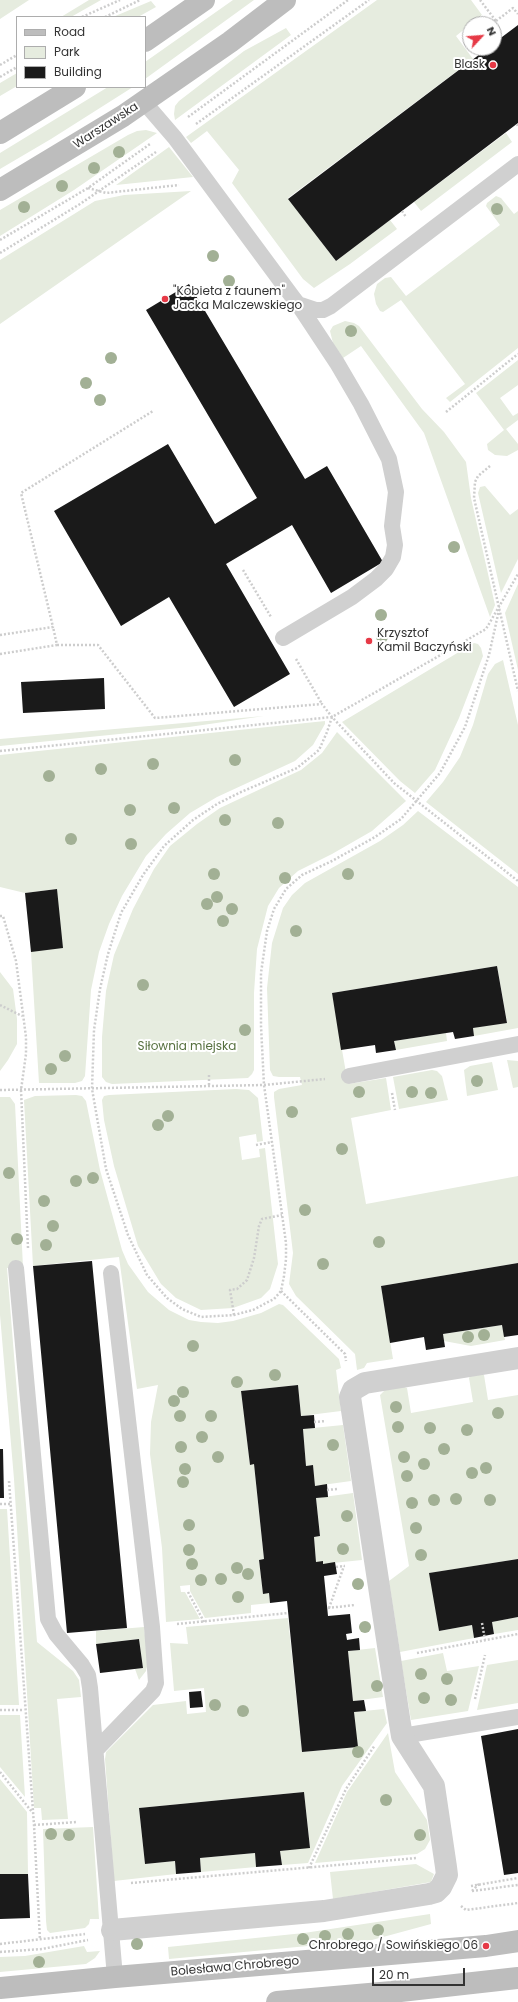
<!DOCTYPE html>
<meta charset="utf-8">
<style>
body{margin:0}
#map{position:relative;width:518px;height:2002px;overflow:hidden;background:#fff;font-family:Poppins,sans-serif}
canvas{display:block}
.legend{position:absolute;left:16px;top:16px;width:130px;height:72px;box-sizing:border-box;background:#fff;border:1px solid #adadad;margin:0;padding:5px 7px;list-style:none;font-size:12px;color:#333}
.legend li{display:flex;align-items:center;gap:8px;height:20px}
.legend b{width:20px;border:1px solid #adadad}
.north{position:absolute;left:462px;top:16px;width:40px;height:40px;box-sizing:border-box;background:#fff;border:1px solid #adadad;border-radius:50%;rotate:64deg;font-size:11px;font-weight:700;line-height:16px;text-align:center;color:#333}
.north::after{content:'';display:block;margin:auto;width:14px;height:18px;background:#e63946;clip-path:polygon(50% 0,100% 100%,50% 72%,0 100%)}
.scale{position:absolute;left:372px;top:1968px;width:93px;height:18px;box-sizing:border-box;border:2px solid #333;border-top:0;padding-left:5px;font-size:12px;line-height:14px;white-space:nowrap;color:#333;-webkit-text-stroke:3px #fff;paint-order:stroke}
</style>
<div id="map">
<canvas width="518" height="2002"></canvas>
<ul class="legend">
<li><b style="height:5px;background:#bdbdbd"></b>Road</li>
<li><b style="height:11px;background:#e6ecdf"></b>Park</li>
<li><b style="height:11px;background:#1a1a1a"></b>Building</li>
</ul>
<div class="north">N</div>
<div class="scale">20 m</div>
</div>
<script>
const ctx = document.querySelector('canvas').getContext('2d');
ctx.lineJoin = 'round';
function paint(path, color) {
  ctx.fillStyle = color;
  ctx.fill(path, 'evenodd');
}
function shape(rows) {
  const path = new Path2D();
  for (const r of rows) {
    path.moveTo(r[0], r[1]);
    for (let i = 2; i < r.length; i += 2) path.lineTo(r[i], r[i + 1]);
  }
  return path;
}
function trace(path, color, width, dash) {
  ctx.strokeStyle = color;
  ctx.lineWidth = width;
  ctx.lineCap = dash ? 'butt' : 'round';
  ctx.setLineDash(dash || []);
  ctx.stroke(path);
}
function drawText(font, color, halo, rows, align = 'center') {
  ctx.font = font + ' Poppins,sans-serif';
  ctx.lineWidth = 4;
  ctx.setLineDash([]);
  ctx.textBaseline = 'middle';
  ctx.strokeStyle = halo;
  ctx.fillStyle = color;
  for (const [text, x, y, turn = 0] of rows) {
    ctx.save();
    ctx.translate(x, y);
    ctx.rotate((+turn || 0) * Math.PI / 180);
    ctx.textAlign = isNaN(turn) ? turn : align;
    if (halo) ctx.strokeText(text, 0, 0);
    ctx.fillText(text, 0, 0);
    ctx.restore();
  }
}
paint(shape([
 [0,0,29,0,0,19],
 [89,0,101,0,71,17,61,17],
 [233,0,254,0,145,79,145,62],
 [377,0,471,0,482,15,456,36,473,59,288,198,336,261,390,220,397,229,350,264,314,288,303,279,232,183,239,170,207,131,191,143,186,137],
 [151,1,156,7,138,17,113,17],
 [286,28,291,35,175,120,174,114,175,106,179,101,244,51],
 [17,73,17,86,0,96,0,83],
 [108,87,133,87,51,139,0,169,0,153],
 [146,130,157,133,74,190,0,236,0,210,128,135,137,131],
 [506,133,512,142,421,211,414,202],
 [169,147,193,177,116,185],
 [191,191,0,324,0,260,95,201,124,195],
 [496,196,501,198,514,214,518,211,518,348,450,402,446,398,465,384,401,300,383,312,380,311,376,304,374,294,377,284,385,278,391,277,406,296,500,225,486,206,487,203],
 [345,321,354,323,359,326,422,409,444,432,466,462,471,498,495,605,490,617,424,433,361,346,343,358,333,343,330,331,333,326],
 [518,360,518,385,500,398,513,416,518,413,518,420,506,429,518,444,518,450,507,456,495,455,488,450,487,444,504,430,476,393],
 [485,486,510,515,518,509,518,559,501,593,478,493,480,487],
 [518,584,518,670,505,613],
 [474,643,478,644,481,648,483,656,459,718,435,770,415,793,400,781,342,722],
 [503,660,518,725,518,874,426,802,443,782,460,757,473,725,488,674,495,664],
 [264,716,189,727,0,746,0,739],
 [325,721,325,724,313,745,295,761,217,797,190,813,166,834,146,856,122,896,109,924,99,952,91,990,85,1076,82,1081,75,1083,39,1083,31,952,57,889,25,893,0,887,0,755],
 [337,732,406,801,372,831,332,854,298,871,279,888,268,906,257,949,254,993,254,1070,252,1074,248,1078,112,1084,106,1082,102,1077,102,1037,106,991,114,955,133,909,154,869,170,846,197,824,220,808,301,770,322,753],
 [418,811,518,887,518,1028,474,1036,473,1028,507,1022,497,966,332,993,348,1084,386,1078,391,1110,351,1118,366,1204,518,1176,518,1263,381,1286,393,1359,367,1363,364,1368,357,1370,355,1354,296,1296,289,1284,293,1253,274,1097,274,1092,279,1089,302,1085,300,1077,279,1077,273,1076,270,1070,267,988,272,943,283,908,292,895,305,883,380,841,403,825],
 [0,972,13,989,17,1019,17,1044,8,1060,0,1071],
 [446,1033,447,1041,396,1050,394,1041],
 [507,1060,518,1061,518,1087,513,1088],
 [492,1062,498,1090,467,1096,464,1070,470,1066],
 [432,1070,437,1071,442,1076,448,1100,399,1109,393,1077],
 [236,1089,249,1090,258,1098,263,1141,257,1142,256,1134,239,1137,242,1160,260,1157,259,1149,265,1148,278,1264,270,1289,261,1298,233,1308,201,1310,176,1298,161,1284,138,1246,114,1166,104,1120,102,1100,104,1096,109,1095],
 [76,1095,82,1096,86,1101,100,1170,122,1250,128,1264,148,1292,169,1310,189,1320,201,1322,218,1323,233,1321,261,1313,279,1304,283,1305,339,1359,341,1368,336,1370,341,1411,301,1416,298,1385,241,1391,250,1464,254,1464,264,1559,259,1560,263,1593,269,1593,270,1603,251,1605,251,1613,205,1618,190,1591,190,1585,180,1586,181,1592,185,1592,200,1619,166,1622,162,1548,150,1454,151,1422,158,1385,137,1389,119,1257,33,1266,24,1100,35,1096],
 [0,1097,10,1097,15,1104,23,1267,7,1268,37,1642,73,1671,79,1680,81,1697,57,1699,68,1819,42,1820,41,1808,34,1808,14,1479,0,1315],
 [502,1325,505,1340,471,1346,444,1341,443,1334],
 [481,1373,484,1375,488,1400,518,1395,518,1559,430,1573,439,1631,472,1625,474,1638,400,1652,389,1581,409,1566,380,1395,385,1390,402,1386,407,1388,411,1413,473,1402,469,1378,472,1374],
 [343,1425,351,1481,315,1486,313,1465,306,1466,303,1429],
 [353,1493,362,1560,323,1564,316,1562,314,1537,320,1536,316,1498],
 [0,1509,7,1509,19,1705,0,1705],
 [518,1617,518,1630,494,1634,492,1622],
 [288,1618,302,1752,357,1747,354,1712,384,1709,387,1723,342,1786,308,1863,282,1865,280,1851,310,1847,304,1792,139,1808,145,1864,175,1861,176,1874,114,1881,105,1759,106,1752,153,1705,186,1701,187,1714,206,1712,204,1688,174,1691,170,1643,188,1644,186,1627],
 [144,1627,148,1662,146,1671,139,1680,135,1669,143,1668,139,1639,96,1644,96,1631],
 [375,1648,383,1697,353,1701,348,1651],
 [443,1653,447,1671,479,1666,468,1711,411,1720,401,1661],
 [518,1660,518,1703,477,1710,487,1665],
 [0,1715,20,1715,25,1797,0,1767],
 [388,1733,395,1772,427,1820,430,1840,425,1849,417,1854,315,1863,347,1792],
 [0,1779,27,1812,28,1874,0,1874],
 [93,1827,99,1919,90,1919,89,1924,85,1928,50,1933,47,1930,46,1921,43,1829],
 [255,1853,256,1867,201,1872,200,1858],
 [416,1864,434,1874,431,1882,333,1899,330,1872],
 [430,1914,431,1924,372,1940,169,1959,168,1947,304,1933],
 [84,1946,87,1952,100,1951,95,1958,86,1964,0,1972,0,1957,25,1956]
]), '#e6ecdf');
paint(shape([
 [518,25,518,123,336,261,288,199,488,48,494,48,494,43],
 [189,284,305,479,327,466,383,562,331,593,292,525,226,564,290,674,234,707,169,597,121,626,54,511,168,444,215,524,257,498,146,310],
 [104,678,105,709,23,713,21,682],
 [57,889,63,948,31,952,25,893],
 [497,966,507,1023,473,1028,474,1036,455,1039,453,1032,394,1041,396,1050,376,1053,375,1045,341,1050,332,993],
 [92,1261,127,1628,67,1633,33,1266],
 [518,1263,518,1335,504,1337,502,1325,443,1334,445,1347,426,1350,424,1337,390,1343,381,1286],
 [298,1385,301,1416,314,1415,315,1428,303,1429,306,1466,313,1465,315,1486,327,1484,328,1497,316,1498,320,1536,314,1537,316,1562,323,1561,323,1564,335,1562,337,1574,324,1576,328,1616,350,1614,352,1633,346,1634,347,1640,359,1638,360,1650,348,1651,353,1701,364,1700,366,1711,354,1712,358,1747,302,1752,287,1601,270,1603,269,1593,263,1594,259,1560,264,1559,254,1464,250,1465,241,1391],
 [0,1449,3,1449,4,1498,0,1498],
 [518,1559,518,1617,492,1622,494,1634,474,1638,472,1625,439,1631,429,1573],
 [139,1639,143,1668,100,1673,96,1644],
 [201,1691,203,1707,190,1708,189,1692],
 [518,1729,518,1873,504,1875,481,1736],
 [304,1792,310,1848,280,1851,282,1865,256,1867,255,1853,200,1858,201,1872,176,1874,175,1861,145,1864,139,1808],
 [0,1874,28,1874,30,1918,0,1919]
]), '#1a1a1a');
trace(shape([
 [480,0,496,21,492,24],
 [82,17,120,0],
 [105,17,140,0],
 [496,21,513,8,518,14],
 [465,44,470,41],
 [0,65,17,55],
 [0,77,17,67],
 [188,117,348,0],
 [196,124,369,0],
 [517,124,518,127],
 [88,188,106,193,179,185],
 [402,211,406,217],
 [0,240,88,188,150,144],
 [0,253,80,204,156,152],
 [446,412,518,354],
 [490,466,478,476,475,482,474,498,518,691],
 [243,570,271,617],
 [0,635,53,627,21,493,153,411],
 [57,645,98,645,155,718,322,704,332,717,394,783,518,881],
 [0,654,57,645,53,627],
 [296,659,322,704],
 [332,717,327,732,319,750,297,768,241,792,217,804,193,820,164,846,143,875,121,913,108,954,100,989,94,1030,92,1089,106,1169,128,1235,147,1275,167,1298,182,1309,201,1317,234,1315,253,1310,266,1303,274,1299,281,1291,284,1276,286,1259,286,1243,264,1085,261,1026,261,973,267,931,274,909,286,889,302,875,332,861,375,837,401,819,440,773,465,727,489,655,499,610],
 [0,751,332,717,486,629,518,574],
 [0,916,3,916,16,961,26,1037,26,1054,21,1090,28,1248],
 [0,1005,22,1016],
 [209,1075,209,1086],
 [0,1090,264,1085,325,1079],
 [392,1093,395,1110],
 [256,1145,272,1142],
 [281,1291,345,1354,346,1361],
 [234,1315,230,1290,237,1289,247,1280,254,1258,259,1226,262,1219,282,1215],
 [314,1422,326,1421],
 [9,1481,34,1825,40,1940],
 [327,1490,337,1489],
 [0,1504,10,1504],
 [336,1567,345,1566],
 [188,1592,204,1622],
 [328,1608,355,1605],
 [329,1608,344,1566],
 [482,1623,485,1640],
 [177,1624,288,1613],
 [417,1653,518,1634],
 [475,1699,485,1655],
 [0,1710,24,1710],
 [0,1772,32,1812],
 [34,1825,77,1822],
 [309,1868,346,1789,375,1745],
 [131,1883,417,1858],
 [471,1886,518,1878],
 [472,1891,479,1884],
 [472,1891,518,1885],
 [461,1906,466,1910,518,1903],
 [0,1944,85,1934],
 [0,1952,42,1949,88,1940]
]), '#cdcdcd', 2.5, [2, 2]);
trace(shape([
 [144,102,175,138,294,299,298,304,316,310,323,310,331,306,518,164],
 [283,638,352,597,376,579,386,569,393,557,395,545,392,526,396,492,389,459,361,404,337,363,298,304],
 [349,1076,518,1044],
 [16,1268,48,1619,56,1634,82,1665,88,1675,90,1688,115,1977],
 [402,1736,518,1717],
 [96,1750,153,1691,156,1683,152,1627,111,1273]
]), '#d0d0d0', 16);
trace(shape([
 [112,1930,324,1911,429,1894,436,1892,441,1887,447,1875,446,1867,434,1786,402,1736,400,1724,350,1397,353,1390,365,1383,518,1358]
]), '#d0d0d0', 22);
trace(shape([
 [145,41,204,0],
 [0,133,75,87],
 [0,190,123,116,230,42,285,0],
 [0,1988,115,1977,486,1946,518,1941],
 [277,2002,392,1992,518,1978]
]), '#bdbdbd', 22);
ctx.fillStyle = '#a2b095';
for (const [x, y] of [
 [119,152],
 [94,168],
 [62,186],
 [24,207],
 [497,209],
 [213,256],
 [229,281],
 [351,331],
 [111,358],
 [86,383],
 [100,400],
 [454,547],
 [381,615],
 [382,637],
 [235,760],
 [153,764],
 [101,769],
 [49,776],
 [174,808],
 [130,810],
 [225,820],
 [278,823],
 [71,839],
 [131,844],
 [214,874],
 [348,874],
 [285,878],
 [217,897],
 [207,904],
 [232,909],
 [223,921],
 [296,931],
 [143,985],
 [245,1030],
 [65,1056],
 [51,1069],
 [477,1081],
 [359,1092],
 [412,1092],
 [431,1093],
 [292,1112],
 [168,1116],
 [158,1125],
 [342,1149],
 [9,1173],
 [93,1178],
 [76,1181],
 [44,1201],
 [305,1210],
 [53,1226],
 [17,1239],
 [379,1242],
 [46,1245],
 [323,1264],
 [484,1335],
 [468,1337],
 [193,1346],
 [275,1375],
 [237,1382],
 [183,1392],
 [174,1401],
 [396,1407],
 [498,1413],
 [180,1416],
 [211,1416],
 [398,1427],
 [430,1428],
 [467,1430],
 [202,1437],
 [333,1445],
 [181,1447],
 [444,1449],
 [218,1457],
 [404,1457],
 [424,1464],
 [486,1468],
 [185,1469],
 [472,1473],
 [407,1476],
 [183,1482],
 [456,1499],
 [434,1500],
 [490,1500],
 [412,1503],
 [347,1516],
 [189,1525],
 [416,1528],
 [343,1549],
 [189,1550],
 [421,1555],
 [192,1564],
 [237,1568],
 [248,1574],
 [221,1579],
 [201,1580],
 [358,1584],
 [238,1597],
 [365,1627],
 [421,1674],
 [447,1679],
 [377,1686],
 [424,1698],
 [451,1700],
 [215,1705],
 [243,1711],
 [358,1752],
 [386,1800],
 [51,1834],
 [69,1835],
 [420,1835],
 [378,1930],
 [348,1934],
 [325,1936],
 [303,1939],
 [137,1944],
 [39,1962]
]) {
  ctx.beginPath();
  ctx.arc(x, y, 6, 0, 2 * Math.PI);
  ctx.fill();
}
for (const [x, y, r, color] of [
 [493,65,4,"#e63946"],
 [165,299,4,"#e63946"],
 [369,641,4,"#e63946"],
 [486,1946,4,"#e63946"]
]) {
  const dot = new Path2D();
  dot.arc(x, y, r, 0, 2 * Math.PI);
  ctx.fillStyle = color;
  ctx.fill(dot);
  trace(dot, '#fff', 1.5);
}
drawText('12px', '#333', '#fff', [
 ["Blask",485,65],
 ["\"Kobieta z faunem\"",173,292,"left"],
 ["Jacka Malczewskiego",173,306,"left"],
 ["Krzysztof",377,634,"left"],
 ["Kamil Baczyński",377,648,"left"],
 ["Chrobrego / Sowińskiego 06",478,1946]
], 'right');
drawText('12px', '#333', '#fff', [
 ["Warszawska",106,126,-33],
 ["Bolesława Chrobrego",235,1967,-5]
]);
drawText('12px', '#56703f', '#fff', [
 ["Siłownia miejska",187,1047]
]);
</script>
